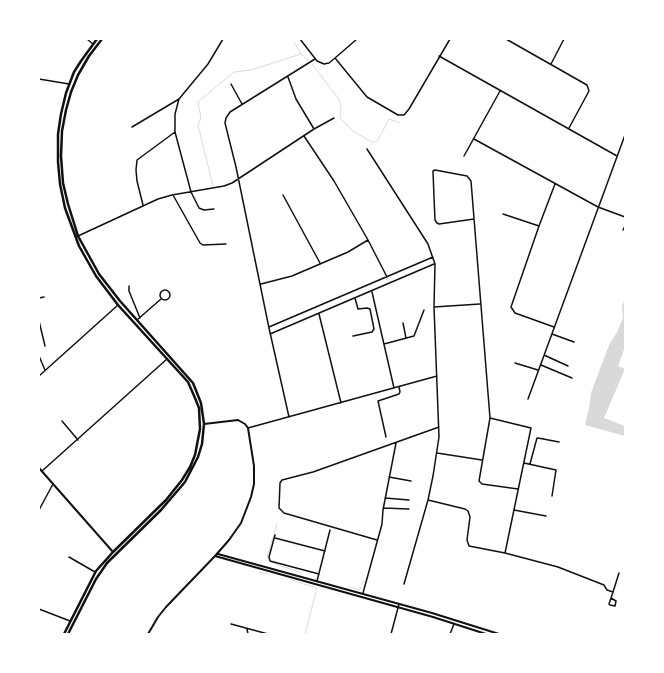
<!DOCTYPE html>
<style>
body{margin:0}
#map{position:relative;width:664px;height:673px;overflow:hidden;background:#fff;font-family:"Roboto Condensed",sans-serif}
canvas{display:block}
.frame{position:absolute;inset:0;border:40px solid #fff;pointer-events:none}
</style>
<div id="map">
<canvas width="664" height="673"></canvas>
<div class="frame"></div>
</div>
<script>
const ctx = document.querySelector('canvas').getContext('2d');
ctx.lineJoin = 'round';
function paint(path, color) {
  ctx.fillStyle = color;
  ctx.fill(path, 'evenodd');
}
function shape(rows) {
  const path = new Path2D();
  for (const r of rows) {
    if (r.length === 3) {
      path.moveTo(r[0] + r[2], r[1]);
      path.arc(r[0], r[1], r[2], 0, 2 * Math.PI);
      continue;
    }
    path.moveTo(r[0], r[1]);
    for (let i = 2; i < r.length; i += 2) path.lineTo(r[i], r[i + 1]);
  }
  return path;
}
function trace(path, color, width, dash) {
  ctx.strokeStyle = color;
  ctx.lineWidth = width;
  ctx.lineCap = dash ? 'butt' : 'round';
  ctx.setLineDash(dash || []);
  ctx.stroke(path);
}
paint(shape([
 [625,299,625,347,618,366,625,369,604,418,625,426,625,436,585,425,589,408,591,393,609,345,617,332,623,318,622,306]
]), '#d9d9d9');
trace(shape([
 [294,42,301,54,308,60],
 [312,64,338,98,341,104,340,118,353,131,373,143,378,140,389,119,400,123],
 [213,186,198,125,201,118,198,102,234,72,251,70,301,54],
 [269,559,267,557,277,524],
 [270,562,301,573],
 [259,572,268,574],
 [291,580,317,588,305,634],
 [362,584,364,580],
 [350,587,360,590,361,587]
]), '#d9d9d9', 1);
trace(shape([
 [87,39,93,44],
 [300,39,317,61,324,64,329,63,335,58,357,39],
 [506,39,587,85,589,91,569,128],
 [617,39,619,39],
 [439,56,617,156],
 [335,58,367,97,398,115,404,115,409,109,450,39],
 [551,64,564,39],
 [288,77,296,99,314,129],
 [39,79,69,84],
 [231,84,242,104],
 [179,99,175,114,175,132,191,192,199,208,204,210,214,209],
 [132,127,179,99,208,64,223,39],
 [304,136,334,181,368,240,387,277],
 [474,139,598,207,625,217],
 [367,149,428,244,435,264,434,307,439,437,433,476,428,500,404,584],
 [464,156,500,91],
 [173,195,200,243,203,245,226,244],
 [283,195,320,263],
 [143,205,137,181,136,170,137,160,175,132],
 [503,214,539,226],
 [474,219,439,224,437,223,435,220,434,197,433,171,435,170,467,176,471,181,490,418,479,481,482,484,518,489],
 [623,230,625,226],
 [78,236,158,199,172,195,224,186,232,183,314,129,334,118],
 [261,284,292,276,348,252,368,240],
 [129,286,129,291,140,318],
 [165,295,5],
 [372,292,394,388],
 [39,298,44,297],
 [434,307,480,304],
 [319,314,341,403],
 [137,320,161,299],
 [39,321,45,346],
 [403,323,406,338],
 [269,327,433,257],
 [554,327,515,313,511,307,539,226,555,184],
 [270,334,434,264],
 [552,334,574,342],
 [353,336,372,332,374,329,370,309,367,308,358,309,355,298],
 [384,344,414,336,424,310],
 [544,355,568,366],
 [39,356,45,370],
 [515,363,538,370],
 [541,365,572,378],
 [39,376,118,305],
 [528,399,625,135],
 [289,417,269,328,236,167,225,123,226,118,230,112,315,59],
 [490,418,531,428,505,553],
 [62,421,78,440],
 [248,428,437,376],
 [386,437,378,401,399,394,400,392,399,387],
 [437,453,482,460],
 [524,463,556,470,552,496],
 [530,464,537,438,538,438,559,442],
 [42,471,167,359],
 [389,477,411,481],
 [385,498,409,500],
 [428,500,465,509,468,511,470,517,467,540,469,546,505,553,558,567,604,585,607,590,613,592],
 [383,508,409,509],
 [39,510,53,484],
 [514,510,546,516],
 [275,535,269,557,270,561,319,574],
 [275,538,325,551],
 [377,540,284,513,279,508,280,483,282,480,313,472,439,427],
 [69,557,95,572],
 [317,581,330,530],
 [363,593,382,524,383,510,396,443],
 [611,598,616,601,615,606,610,605,609,604,613,592,619,573],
 [39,609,70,621],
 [231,624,268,634],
 [247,629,248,634],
 [391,634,399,604],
 [450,634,454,624]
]), '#111', 1.5);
trace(shape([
 [39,468,113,552],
 [218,554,432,613,499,634],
 [215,556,433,617,486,634],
 [148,634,158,617,166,607,215,556,229,540,241,523,251,497,254,484,254,466,248,428,245,424,238,420,204,424]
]), '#111', 2);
trace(shape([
 [64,634,96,571,113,552,166,500,182,480,190,467,195,455,200,429,199,408,195,398,188,382,118,305,96,276,79,246,65,208,60,184,58,162,58,134,61,114,66,93,74,72,81,61,97,39],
 [68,634,96,579,107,563,161,510,185,482,198,457,202,444,204,424,201,403,193,383,120,301,99,274,78,236,68,204,63,183,61,156,62,131,66,110,71,92,78,75,89,56,102,39]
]), '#111', 2.5);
</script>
